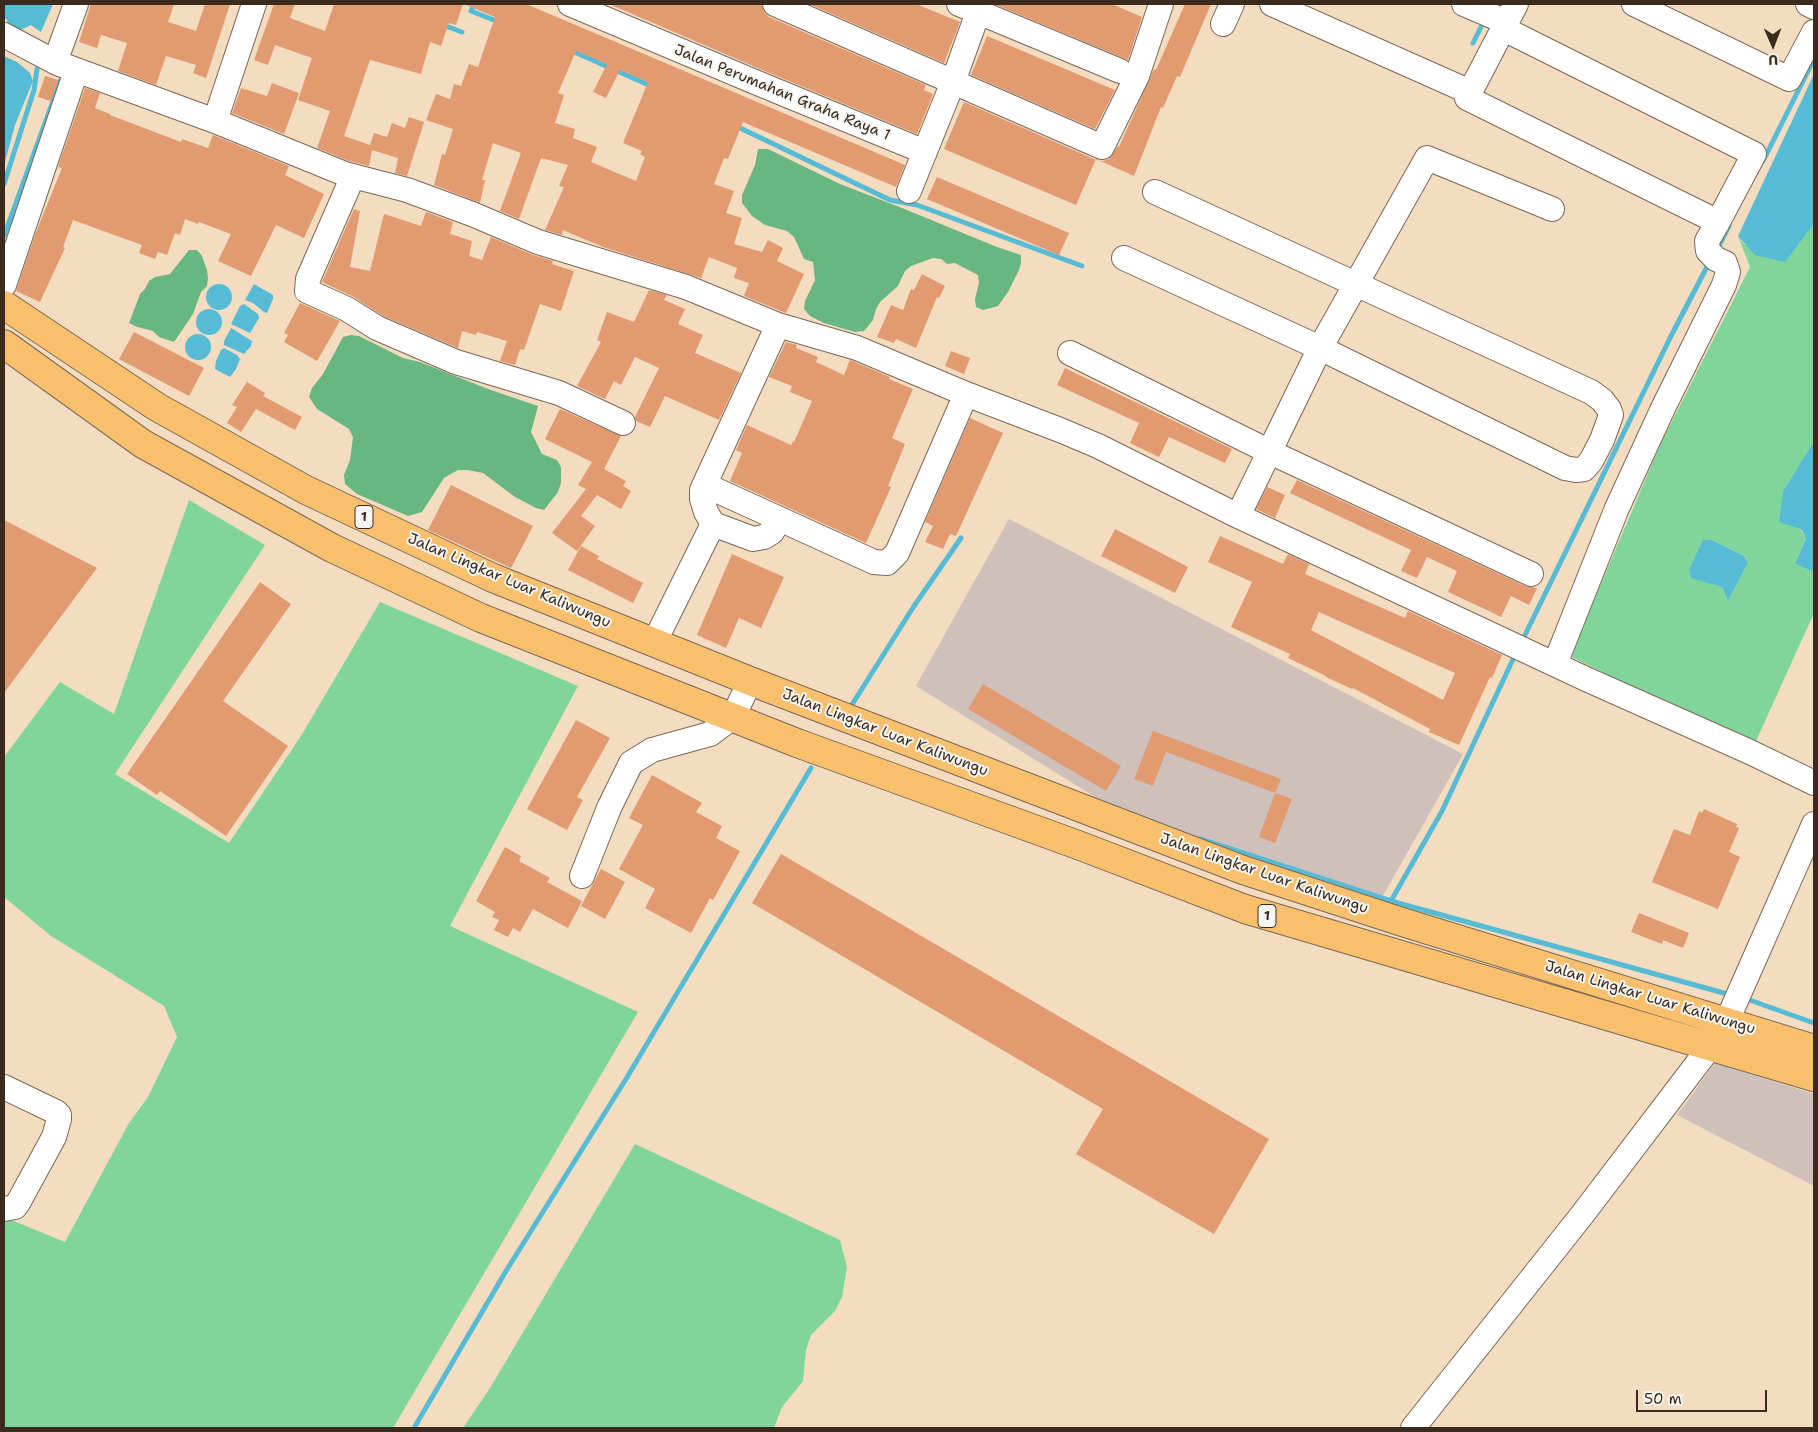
<!DOCTYPE html>
<style>
body{margin:0}
#map{position:relative;width:1818px;height:1432px;overflow:hidden;background:#f3dcbf;font-family:"Shantell Sans",sans-serif}
canvas{display:block}
.frame{position:absolute;inset:0;border:5px solid #3b2a1e;pointer-events:none}
.north{position:absolute;left:1748px;top:20px;width:50px;height:50px;-webkit-text-stroke:4px #f6f6f2;paint-order:stroke;rotate:179deg;font-size:14px;font-weight:700;line-height:20px;text-align:center;color:#3b2a1e}
.north::after{content:'';display:block;margin:auto;width:18px;height:22px;background:#3b2a1e;clip-path:polygon(50% 0,100% 100%,50% 72%,0 100%)}
.scale{position:absolute;left:1636px;top:1390px;width:131px;height:22px;box-sizing:border-box;border:2px solid #3b2a1e;border-top:0;padding-left:6px;font-size:15px;line-height:18px;white-space:nowrap;color:#3b2a1e;-webkit-text-stroke:4px #f6f6f2;paint-order:stroke}
</style>
<div id="map">
<canvas width="1818" height="1432"></canvas>
<div class="frame"></div>
<div class="north">U</div>
<div class="scale">50 m</div>
</div>
<script>
const ctx = document.querySelector('canvas').getContext('2d');
ctx.lineJoin = 'round';
function paint(path, color) {
  ctx.fillStyle = color;
  ctx.fill(path, 'evenodd');
}
function shape(rows) {
  const path = new Path2D();
  for (const r of rows) {
    if (r.length === 3) {
      path.moveTo(r[0] + r[2], r[1]);
      path.arc(r[0], r[1], r[2], 0, 2 * Math.PI);
      continue;
    }
    path.moveTo(r[0], r[1]);
    for (let i = 2; i < r.length; i += 2) path.lineTo(r[i], r[i + 1]);
  }
  return path;
}
function trace(path, color, width, dash) {
  ctx.strokeStyle = color;
  ctx.lineWidth = width;
  ctx.lineCap = dash ? 'butt' : 'round';
  ctx.setLineDash(dash || []);
  ctx.stroke(path);
}
function drawText(font, color, halo, rows, align = 'center') {
  ctx.font = font + ' "Shantell Sans",sans-serif';
  ctx.lineWidth = 4;
  ctx.setLineDash([]);
  ctx.textBaseline = 'middle';
  ctx.strokeStyle = halo;
  ctx.fillStyle = color;
  for (const [text, x, y, turn = 0] of rows) {
    ctx.save();
    ctx.translate(x, y);
    ctx.rotate((+turn || 0) * Math.PI / 180);
    ctx.textAlign = isNaN(turn) ? turn : align;
    if (halo) ctx.strokeText(text, 0, 0);
    ctx.fillText(text, 0, 0);
    ctx.restore();
  }
}
paint(shape([
 [1009,519,1463,754,1380,901,1137,823,916,686],
 [1715,1063,1814,1094,1814,1186,1677,1115]
]), '#cfc0bb');
paint(shape([
 [1814,224,1814,441,1783,491,1780,522,1801,530,1806,537,1795,564,1814,572,1814,613,1756,741,1678,710,1570,656,1661,443,1750,267,1738,236,1744,244,1785,261],
 [1712,540,1744,556,1748,563,1728,601,1722,587],
 [189,500,265,545,115,774,229,843,301,736,380,602,578,686,450,926,638,1012,393,1428,4,1428,4,1217,65,1242,129,1123,148,1097,177,1037,164,1006,51,936,4,897,4,757,60,682,114,714],
 [635,1144,840,1240,847,1267,842,1297,835,1311,811,1335,806,1350,803,1381,782,1407,774,1428,463,1428,490,1388]
]), '#80d69a');
paint(shape([
 [758,149,768,149,840,184,902,208,997,247,1021,255,1021,263,1019,270,1008,292,998,306,983,310,976,307,975,299,979,283,978,275,955,263,947,264,941,259,933,258,911,266,905,271,898,286,880,302,876,309,873,320,864,331,855,332,824,323,810,316,804,309,805,301,815,280,813,262,804,259,794,237,787,231,765,225,752,216,742,203,742,195,755,165],
 [189,250,197,250,202,256,207,270,208,278,207,286,201,292,193,314,174,342,159,337,153,331,137,327,129,323,140,294,145,289,149,281,155,277,170,274],
 [351,335,359,336,403,358,420,362,488,389,538,406,531,432,542,454,557,460,561,467,561,483,558,492,544,510,536,508,515,497,483,473,467,470,458,470,444,478,422,512,408,516,357,494,345,484,344,475,350,460,353,437,349,429,317,409,309,397,312,388,323,374,343,337]
]), '#68b782');
paint(shape([
 [4,4,53,4,41,32,31,25,17,32,7,28,7,20,4,17],
 [4,56,17,62,23,67,30,73,33,81,15,125,4,166],
 [1814,74,1814,224,1785,262,1755,255,1738,236],
 [254,284,273,295,273,299,267,313,264,312,253,303,245,300],
 [219,297,13],
 [244,304,258,314,259,318,250,333,231,324,240,306],
 [209,322,13],
 [231,328,252,341,251,346,244,354,224,345,224,341],
 [198,347,13],
 [224,348,237,355,240,359,236,369,230,377,215,369,216,361,221,350],
 [1814,441,1814,572,1795,564,1806,538,1802,530,1779,522,1783,491],
 [1703,540,1712,540,1744,556,1748,563,1728,601,1722,587,1691,578,1689,570]
]), '#56bbd4');
trace(shape([
 [474,4,471,11,499,22],
 [443,25,462,32],
 [1473,43,1482,25],
 [570,50,651,86],
 [736,126,890,200,917,205,1082,266],
 [1763,161,1814,59],
 [4,184,34,90,37,69],
 [4,236,61,79],
 [1717,250,1729,226],
 [1524,637,1671,336,1710,261],
 [848,711,914,606,961,538],
 [1200,839,1391,901,1731,995],
 [1391,901,1442,811,1515,655],
 [1744,998,1814,1023],
 [414,1428,506,1271,626,1079,811,768]
]), '#56bbd4', 5);
paint(shape([
 [91,4,174,4,168,22,196,31,205,4,230,4,206,78,193,73,196,65,166,56,156,85,118,71,127,43,101,35,97,48,79,42],
 [274,4,295,4,290,18,325,31,334,4,463,4,456,25,449,23,441,46,430,42,421,74,370,60,344,136,370,145,374,133,387,137,392,123,405,128,409,117,424,122,407,176,395,173,398,158,372,150,369,166,349,161,317,148,330,111,298,100,312,58,275,45,268,65,254,60],
 [464,4,526,4,729,90,905,165,896,187,743,122,728,159,724,158,714,184,734,191,726,213,742,218,734,244,762,252,768,240,783,248,777,261,804,274,786,313,744,296,749,283,734,278,737,268,709,257,701,278,603,247,563,230,562,235,545,230,564,187,559,186,568,165,541,158,519,219,500,211,521,153,493,143,482,180,485,180,480,203,434,185,442,154,445,155,453,129,426,120,436,94,450,99,454,84,461,86,469,64,478,67,495,17],
 [576,51,607,64,593,92,606,98,620,70,648,82,623,143,642,151,640,154,645,157,636,181,591,162,597,147,573,138,575,129,555,123,564,95,558,93],
 [609,4,762,4,764,12,769,17,926,85,924,90,933,94,917,134,760,69],
 [809,4,916,4,960,22,944,63],
 [994,4,1112,4,1142,17,1128,60],
 [1185,4,1211,4,1180,77,1177,76,1163,108,1161,107,1134,176,1096,159,1076,205,944,149,964,102,1096,160,1103,161,1109,159,1118,146,1119,147,1154,69,1156,70],
 [987,36,1115,90,1095,129,971,75],
 [45,76,58,80,51,101,38,97],
 [272,83,299,93,284,134,232,113,241,88,267,96],
 [85,88,100,93,95,108,110,114,110,115,181,142,182,139,208,148,213,135,289,166,285,175,324,194,304,238,276,225,251,276,218,261,231,234,199,222,198,224,185,219,180,235,175,233,167,255,158,252,155,259,139,253,142,245,73,220,63,247,65,248,40,302,16,291,35,235,62,168,58,167],
 [937,177,1069,233,1059,255,927,199],
 [354,209,360,211,350,267,370,271,384,214,421,226,426,212,453,222,450,234,472,241,469,256,482,260,491,237,533,255,553,261,552,264,574,271,561,311,540,304,524,350,520,349,515,365,500,361,507,341,477,332,476,335,462,331,458,348,383,316,354,297,322,282],
 [922,274,945,286,939,298,937,297,916,348,896,339,894,343,877,337,891,305,903,310,911,289,914,290],
 [649,290,667,295,664,300,685,309,678,324,703,335,695,353,741,373,719,420,665,396,650,427,636,421,635,417,659,368,635,357,621,385,614,381,605,399,577,386,601,342,597,340,607,312,634,322],
 [300,303,340,321,317,361,284,342,288,335,284,333],
 [134,332,204,368,189,396,119,359],
 [786,342,797,345,796,348,818,357,816,362,844,375,850,360,890,377,889,379,913,389,892,438,905,444,888,486,891,487,866,543,730,481,742,453,736,450,747,425,791,445,793,441,794,442,812,401,790,392,792,386,769,377],
 [951,351,970,358,964,374,945,366],
 [1065,368,1232,449,1225,463,1169,437,1159,457,1130,443,1139,423,1057,385],
 [247,382,265,393,263,396,302,417,295,430,256,409,241,432,227,423,237,407,232,405],
 [560,409,621,436,604,469,626,481,623,486,631,491,621,509,597,495,581,516,595,526,577,551,552,533,586,489,578,485,592,462,545,439],
 [970,418,1003,433,956,536,950,534,943,549,925,542,933,526,925,522],
 [1297,480,1525,586,1537,588,1529,605,1511,596,1501,617,1489,611,1448,592,1457,571,1427,557,1417,578,1401,571,1411,550,1290,493],
 [451,485,533,526,511,568,428,530],
 [1267,487,1285,495,1275,518,1256,509],
 [4,520,97,568,4,693],
 [1115,529,1188,567,1175,593,1101,556],
 [1220,536,1283,564,1288,554,1309,564,1305,574,1405,618,1408,611,1502,655,1492,678,1490,677,1459,745,1429,732,1430,729,1353,688,1352,689,1326,677,1326,676,1288,658,1290,654,1231,627,1252,582,1208,562],
 [1319,612,1455,673,1443,700,1311,630],
 [581,546,599,556,597,559,643,583,633,603,568,570],
 [732,554,784,577,761,628,739,618,726,648,697,635],
 [260,582,291,604,223,701,288,746,226,836,160,791,157,795,127,774],
 [983,684,1121,766,1106,791,968,709],
 [576,720,610,738,577,797,583,800,567,830,527,809],
 [1153,731,1281,779,1275,793,1292,799,1275,843,1259,837,1275,793,1166,752,1153,786,1134,779],
 [652,775,702,803,696,812,722,826,716,838,740,851,713,900,710,898,691,933,645,908,655,889,619,869,643,825,629,818],
 [1704,809,1737,824,1736,827,1739,828,1729,852,1740,857,1718,909,1652,882,1674,829,1690,835,1699,811,1702,813],
 [505,847,521,856,519,861,550,878,547,882,582,901,568,928,533,909,520,932,513,928,508,937,494,930,499,920,492,917,495,912,476,901],
 [781,854,1269,1139,1214,1234,1076,1154,1103,1109,752,903],
 [601,869,625,882,605,919,581,906],
 [1639,913,1689,933,1683,948,1663,940,1662,944,1631,932]
]), '#e29a71');
const minor = shape([
 [570,4,755,82,925,152],
 [775,4,1102,147,1137,76,1161,4],
 [959,4,1120,71],
 [1272,4,1470,92],
 [1464,4,1506,22],
 [1516,4,1467,98,1718,222,1707,241,1708,251,1716,259,1725,263,1728,272,1724,285,1664,406,1617,508,1555,664],
 [1634,4,1789,79,1814,32],
 [1808,4,1814,7],
 [1223,24,1232,4],
 [1502,28,1754,154,1718,222],
 [4,35,57,63,215,121,345,174,407,190,472,214,538,242,686,287,778,325,857,348,966,394,1060,430,1098,446,1238,516,1347,567,1586,679,1750,752,1814,783],
 [55,62,76,4],
 [215,121,254,4],
 [353,176,308,279,307,291,347,309,377,328,456,362,559,393,623,423],
 [909,191,953,82,981,4],
 [1124,258,1320,348,1565,468,1576,470,1584,469,1591,461,1602,440,1611,415,1609,409,1602,400,1591,392,1155,192],
 [4,285,76,71],
 [1070,353,1270,452,1531,574],
 [705,485,874,562,887,563,897,553,966,394],
 [1238,516,1320,348,1427,158,1552,209],
 [713,524,753,539,764,537,772,532,780,519],
 [654,643,713,524,706,512,702,499,702,490,778,325],
 [582,876,609,808,631,763,652,750,710,734,733,717,750,681],
 [1727,1021,1814,824],
 [4,1087,56,1112,59,1115,59,1119,54,1137,18,1203,15,1207,4,1209],
 [1413,1428,1582,1215,1710,1047]
]);
const highway = shape([
 [4,305,157,407,306,490,493,578,750,681,1243,870,1399,921,1814,1049],
 [4,344,143,444,332,548,481,618,797,743,1078,845,1245,909,1814,1077]
]);
trace(minor, '#7b6856', 26);
trace(highway, '#7b6856', 30);
trace(minor, '#fff', 24);
trace(highway, '#f8bf6c', 28);
for (const [x, y, w] of [
 [364,517,18],
 [1267,916,18]
]) {
  const box = new Path2D();
  box.roundRect(x - w / 2, y - 11.5, w, 23, 4);
  ctx.fillStyle = '#f6f6f2';
  ctx.fill(box);
  trace(box, '#3b2a1e', 1);
}
drawText('bold 14px', '#3b2a1e', null, [
 ["1",364,517],
 ["1",1267,916]
]);
drawText('15px', '#3b2a1e', '#f6f6f2', [
 ["Jalan Perumahan Graha Raya 1",782,93,22],
 ["Jalan Lingkar Luar Kaliwungu",509,581,23],
 ["Jalan Lingkar Luar Kaliwungu",885,733,21],
 ["Jalan Lingkar Luar Kaliwungu",1264,874,19],
 ["Jalan Lingkar Luar Kaliwungu",1650,998,17]
]);
</script>
